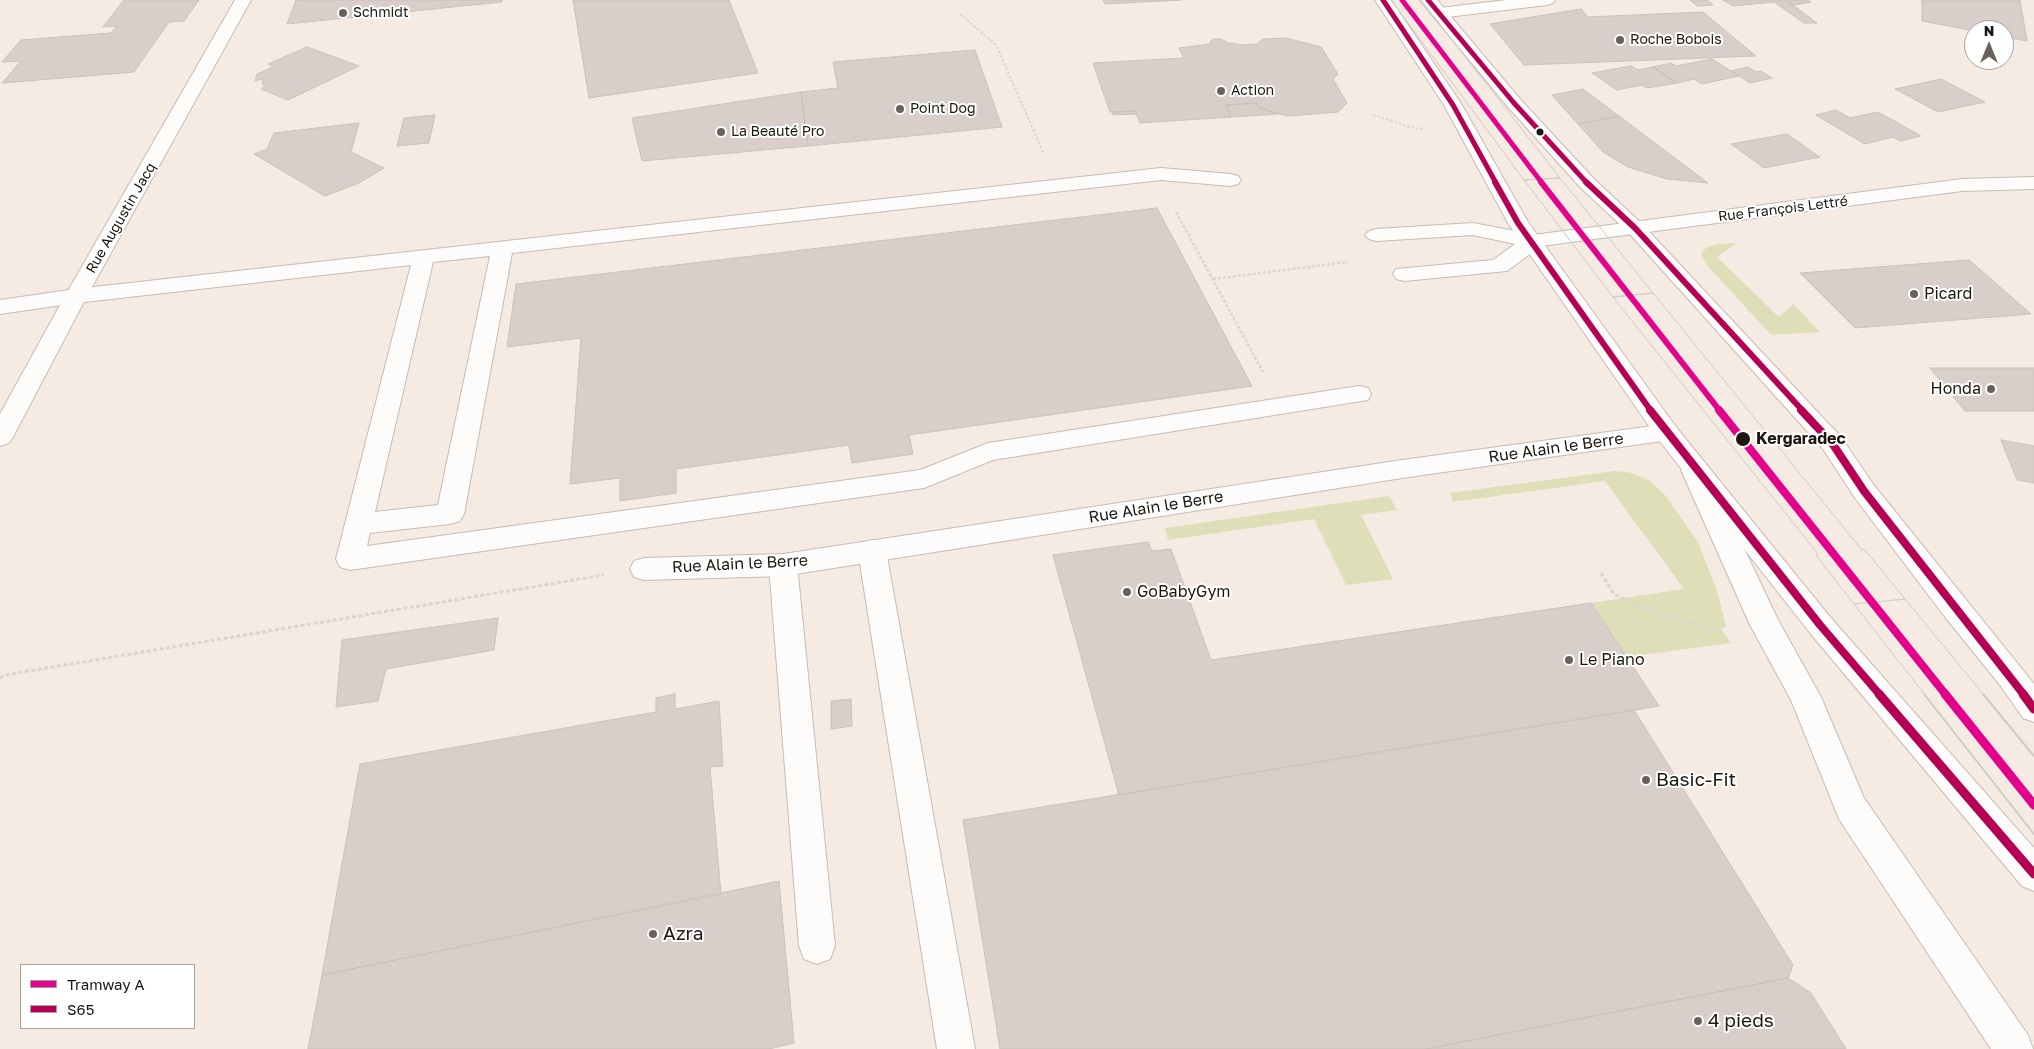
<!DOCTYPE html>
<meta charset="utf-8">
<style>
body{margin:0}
#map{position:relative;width:2034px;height:1049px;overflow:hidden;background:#f5ebe2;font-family:"Golos Text",sans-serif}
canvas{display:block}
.legend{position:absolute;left:20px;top:964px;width:175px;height:65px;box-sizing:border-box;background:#fff;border:1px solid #a5a2a0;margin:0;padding:6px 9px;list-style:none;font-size:15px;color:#1d1711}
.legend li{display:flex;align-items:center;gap:10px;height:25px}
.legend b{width:25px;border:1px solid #a5a2a0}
.north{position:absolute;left:1964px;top:20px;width:50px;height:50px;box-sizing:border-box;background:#fff;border:1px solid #a5a2a0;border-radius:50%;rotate:0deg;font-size:14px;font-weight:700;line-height:20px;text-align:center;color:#1d1711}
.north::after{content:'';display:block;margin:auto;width:18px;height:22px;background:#69615a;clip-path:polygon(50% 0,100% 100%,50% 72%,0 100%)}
</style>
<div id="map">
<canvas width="2034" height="1049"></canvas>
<ul class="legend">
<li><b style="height:6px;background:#e3028c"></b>Tramway A</li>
<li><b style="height:6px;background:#b60054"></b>S65</li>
</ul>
<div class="north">N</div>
</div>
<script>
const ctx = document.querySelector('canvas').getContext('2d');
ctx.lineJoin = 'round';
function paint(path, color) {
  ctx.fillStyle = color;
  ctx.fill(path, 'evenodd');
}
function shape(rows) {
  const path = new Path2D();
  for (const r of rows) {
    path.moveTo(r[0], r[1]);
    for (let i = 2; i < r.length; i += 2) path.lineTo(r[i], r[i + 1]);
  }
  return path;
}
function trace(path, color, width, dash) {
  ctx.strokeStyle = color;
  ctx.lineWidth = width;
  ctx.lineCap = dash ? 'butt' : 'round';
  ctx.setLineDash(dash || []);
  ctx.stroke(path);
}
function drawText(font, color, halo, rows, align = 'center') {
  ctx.font = font + ' "Golos Text",sans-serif';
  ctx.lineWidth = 4;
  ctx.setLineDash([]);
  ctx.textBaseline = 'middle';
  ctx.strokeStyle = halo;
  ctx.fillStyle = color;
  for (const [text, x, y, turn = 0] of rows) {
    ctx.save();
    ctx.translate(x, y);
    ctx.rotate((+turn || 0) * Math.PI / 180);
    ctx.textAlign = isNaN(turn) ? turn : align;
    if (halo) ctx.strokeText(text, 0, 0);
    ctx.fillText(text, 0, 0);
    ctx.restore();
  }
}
paint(shape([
 [1737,243,1717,257,1779,317,1793,304,1820,332,1771,335,1706,264,1701,253,1707,247,1719,244],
 [1615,471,1632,473,1650,481,1665,495,1698,542,1717,591,1726,626,1721,629,1731,643,1627,657,1591,603,1684,589,1605,481,1453,502,1450,493],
 [1389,496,1397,510,1361,515,1393,579,1346,585,1314,519,1168,540,1165,528]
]), '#dedeb8');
const building = shape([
 [124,0,199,0,184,21,169,22,134,72,2,83,21,61,2,62,21,40,111,33,117,26,103,27,124,0],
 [296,0,502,0,502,2,287,24,296,0],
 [573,0,729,0,758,73,589,98,573,0],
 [1103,0,1181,0,1105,4,1103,0],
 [1690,0,1707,0,1713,5,1697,6,1690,0],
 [1723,0,1786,0,1817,23,1804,23,1774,2,1733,6,1723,0],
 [1786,0,1807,0,1811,2,1794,5,1786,0],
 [1922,0,2020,0,2027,41,2004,37,2004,30,1974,31,1922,21,1922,0],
 [1581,9,1588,17,1703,12,1756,56,1524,65,1490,24,1581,9],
 [1286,38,1321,47,1338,74,1333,79,1347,103,1338,112,1288,116,1259,108,1257,103,1226,105,1231,117,1140,123,1135,111,1110,112,1093,63,1184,58,1179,48,1211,44,1210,42,1213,39,1221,39,1228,43,1244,45,1257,44,1263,39,1286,38],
 [307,47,359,66,288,100,261,89,266,85,263,85,262,79,255,81,257,74,273,67,268,64,307,47],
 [975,50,1002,127,808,146,801,92,838,88,833,62,975,50],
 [1712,59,1739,76,1702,84,1694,79,1677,83,1653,67,1671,63,1676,66,1712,59],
 [1631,66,1638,70,1653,67,1677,83,1647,88,1642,85,1617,90,1592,73,1631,66],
 [1748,67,1756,72,1761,71,1772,78,1750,83,1731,71,1748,67],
 [1941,79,1985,102,1938,112,1895,89,1941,79],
 [1583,89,1619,116,1578,124,1552,95,1583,89],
 [801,92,808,146,642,161,632,118,801,92],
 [1257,103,1259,108,1279,114,1231,117,1226,105,1257,103],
 [1836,110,1850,118,1878,112,1921,136,1900,141,1893,137,1865,144,1816,115,1836,110],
 [1135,111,1136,114,1113,115,1112,112,1135,111],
 [435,115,429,143,397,146,404,118,435,115],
 [1619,116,1708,183,1667,179,1628,167,1603,152,1578,124,1619,116],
 [359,123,351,152,384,168,359,183,325,196,254,154,267,149,274,133,359,123],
 [1787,134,1820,157,1764,168,1731,144,1787,134],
 [1157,208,1252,386,909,435,913,454,852,463,849,445,676,469,676,493,620,501,620,478,570,484,581,338,507,347,516,284,1157,208],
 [1969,260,2031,314,1855,328,1800,273,1969,260],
 [1930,368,2034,368,2034,411,1965,411,1930,368],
 [2001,440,2034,446,2034,483,2017,480,2001,440],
 [1148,542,1152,551,1171,549,1211,660,1591,603,1659,706,1119,795,1053,555,1148,542],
 [498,618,494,650,386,669,378,701,336,707,342,640,498,618],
 [675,694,675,709,719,701,723,766,710,767,721,894,322,975,360,764,656,712,656,698,675,694],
 [851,699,852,726,831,729,831,701,851,699],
 [1634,710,1793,965,1788,978,1426,1049,1000,1049,963,820,1634,710],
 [779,881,794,1043,769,1049,308,1049,322,975,779,881],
 [1788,978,1811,993,1846,1049,1426,1049,1788,978]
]);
paint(building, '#d8cfca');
trace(building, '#cac1bc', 1);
const lane = shape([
 [1161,168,1231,174,1238,176,1241,180,1238,184,1231,186,1161,180,512,253,464,514,460,521,450,524,370,533,367,546,920,470,988,443,1359,386,1368,388,1371,394,1368,400,993,460,924,488,350,570,340,567,336,559,411,265,76,303,0,314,0,300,76,289,1161,168],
 [490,256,438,505,375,512,433,262,490,256],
 [1473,223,1541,236,1544,241,1541,246,1507,271,1404,281,1396,279,1393,274,1396,269,1493,260,1515,244,1473,235,1376,241,1369,239,1365,235,1369,231,1376,229,1473,223],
 [1694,461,1703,463,1707,470,1778,620,1821,697,1864,798,2028,1035,2033,1049,1991,1049,1839,819,1791,700,1750,625,1681,470,1685,463,1694,461],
 [872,540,882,543,886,551,975,1049,937,1049,858,551,862,543,872,540],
 [783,554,793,557,797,565,835,946,830,959,817,964,804,959,799,946,769,565,773,557,783,554]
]);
const street = shape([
 [235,0,251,0,87,296,13,437,9,443,0,446,0,414,65,296,235,0],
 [1507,0,1555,0,1553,3,1547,5,1439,18,1433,16,1431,13,1433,10,1439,8,1507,0],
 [2034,177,2034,189,1962,191,1533,247,1525,246,1522,241,1525,236,1533,235,1962,179,2034,177],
 [1667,424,1676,427,1680,433,1676,439,1402,478,783,576,644,580,634,577,630,569,634,561,644,558,783,554,1402,460,1667,424]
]);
const secondary = shape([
 [1375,0,1391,0,1462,105,1528,222,1676,427,1830,617,2034,848,2034,891,2022,886,1810,633,1658,439,1508,223,1444,105,1375,0],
 [1420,0,1437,0,1520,99,1594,179,1642,224,1841,437,1873,484,2034,684,2034,722,2023,718,2000,685,1945,617,1855,498,1823,449,1628,232,1580,187,1508,107,1420,0]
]);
trace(lane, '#c4bcb5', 2);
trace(street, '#c4bcb5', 2);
trace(secondary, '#c4bcb5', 2);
trace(shape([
 [960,14,996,45,1043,152],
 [1373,115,1414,128,1424,129]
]), '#d8d5d2', 2, [2.5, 2]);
trace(shape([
 [1176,212,1263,372],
 [1213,279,1348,262]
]), '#d8d5d2', 2.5, [3, 2]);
trace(shape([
 [1601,573,1614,594,1646,609,1719,632],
 [0,678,5,675,604,575]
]), '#d8d5d2', 3, [4, 2.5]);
paint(lane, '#fefcfb');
paint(street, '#fefcfb');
paint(secondary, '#fefcfb');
trace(shape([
 [1391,0,1524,180,1560,178,1421,0],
 [1560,178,1653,293,1613,297,1524,180,1560,178],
 [1653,293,1862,550,1865,550,1905,599,1854,604,1816,555,1818,554,1613,297,1653,293],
 [1898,600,1905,599,1984,695],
 [1858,604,1854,604,1925,695]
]), '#cdcbc8', 1);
trace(shape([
 [1924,694,2034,834],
 [1983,694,2034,756]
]), '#cdcbc8', 2);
trace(shape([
 [1383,0,1453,105,1496,183],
 [1428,0,1514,103,1587,183]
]), '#b60054', 5);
trace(shape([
 [1495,182,1518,223,1651,411],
 [1586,182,1635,228,1803,411]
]), '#b60054', 6);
trace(shape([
 [1650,410,1820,625,1880,695],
 [1801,410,1832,443,1864,491,2024,695]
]), '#b60054', 8);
trace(shape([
 [1879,694,2034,874],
 [2023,694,2034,709]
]), '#b60054', 9);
trace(shape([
 [1402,0,1542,183]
]), '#e3028c', 5);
trace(shape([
 [1541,182,1720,411]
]), '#e3028c', 6);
trace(shape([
 [1719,410,1946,695]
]), '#e3028c', 8);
trace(shape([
 [1945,694,2034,805]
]), '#e3028c', 9);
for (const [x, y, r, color] of [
 [343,13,5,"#69615a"],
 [1620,40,5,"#69615a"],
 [1221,91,5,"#69615a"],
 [900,109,5,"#69615a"],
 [721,132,5,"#69615a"],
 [1540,132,4.5,"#1d1711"],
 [1914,294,5,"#69615a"],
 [1991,389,5,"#69615a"],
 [1743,439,8,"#1d1711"],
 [1127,592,5,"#69615a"],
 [1569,660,5,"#69615a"],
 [1646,780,5,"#69615a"],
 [653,934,5,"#69615a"],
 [1698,1021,5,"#69615a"]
]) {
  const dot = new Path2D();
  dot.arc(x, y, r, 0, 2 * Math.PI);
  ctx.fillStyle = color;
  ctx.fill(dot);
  trace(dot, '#fff', 2);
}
drawText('14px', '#1d1711', '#fff', [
 ["Schmidt",353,13],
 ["Roche Bobois",1630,40],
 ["Action",1231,91],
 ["Point Dog",910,109],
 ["La Beauté Pro",731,132]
], 'left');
drawText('14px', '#1d1711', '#fff', [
 ["Rue François Lettré",1783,209,-7],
 ["Rue Augustin Jacq",121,218,-60]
]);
drawText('16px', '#1d1711', '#fff', [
 ["Picard",1924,294],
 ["Honda",1981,389,"right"],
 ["GoBabyGym",1137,592],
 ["Le Piano",1579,660]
], 'left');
drawText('bold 16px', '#1d1711', '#fff', [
 ["Kergaradec",1756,439]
], 'left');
drawText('16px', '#1d1711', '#fff', [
 ["Rue Alain le Berre",1556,448,-8],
 ["Rue Alain le Berre",1156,507,-9],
 ["Rue Alain le Berre",740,564,-3]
]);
drawText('19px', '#1d1711', '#fff', [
 ["Basic-Fit",1656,780],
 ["Azra",663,934],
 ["4 pieds",1708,1021]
], 'left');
</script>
